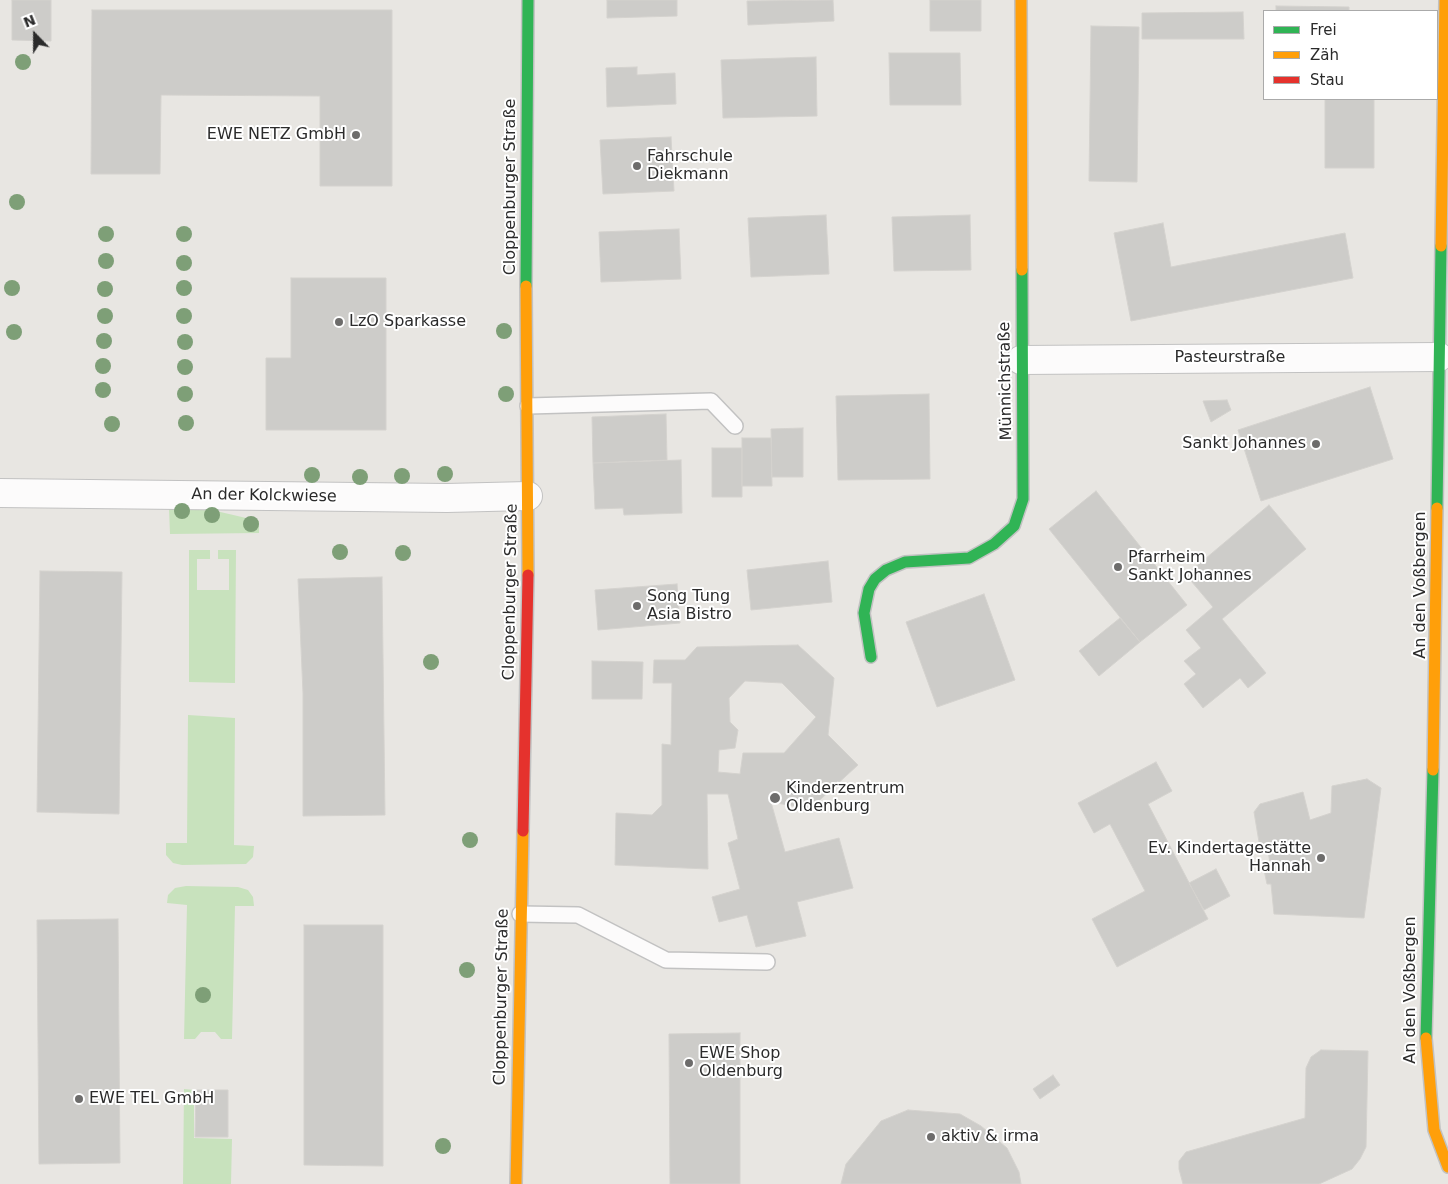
<!DOCTYPE html>
<meta charset="utf-8">
<style>
body{margin:0}
#map{position:relative;width:1448px;height:1184px;overflow:hidden;background:#e8e6e2;font-family:"DejaVu Sans",sans-serif}
canvas{display:block}
.legend{position:absolute;left:1263px;top:10px;width:175px;height:90px;box-sizing:border-box;background:#fff;border:1px solid #aaa;margin:0;padding:6px 9px;list-style:none;font-size:15px;color:#2b2b2b}
.legend li{display:flex;align-items:center;gap:10px;height:25px}
.legend b{width:25px;border:1px solid #aaa}
.north{position:absolute;left:10px;top:10px;width:50px;height:50px;-webkit-text-stroke:4px #fff;paint-order:stroke;rotate:338deg;font-size:14px;font-weight:700;line-height:20px;text-align:center;color:#2b2b2b}
.north::after{content:'';display:block;margin:auto;width:18px;height:22px;background:#2b2b2b;clip-path:polygon(50% 0,100% 100%,50% 72%,0 100%)}
</style>
<div id="map">
<canvas width="1448" height="1184"></canvas>
<ul class="legend">
<li><b style="height:6px;background:#30b455"></b>Frei</li>
<li><b style="height:6px;background:#ff9f0a"></b>Zäh</li>
<li><b style="height:6px;background:#e5322d"></b>Stau</li>
</ul>
<div class="north">N</div>
</div>
<script>
const ctx = document.querySelector('canvas').getContext('2d');
ctx.lineJoin = 'round';
function paint(path, color) {
  ctx.fillStyle = color;
  ctx.fill(path, 'evenodd');
}
function shape(rows) {
  const path = new Path2D();
  for (const r of rows) {
    path.moveTo(r[0], r[1]);
    for (let i = 2; i < r.length; i += 2) path.lineTo(r[i], r[i + 1]);
  }
  return path;
}
function trace(path, color, width, dash) {
  ctx.strokeStyle = color;
  ctx.lineWidth = width;
  ctx.lineCap = dash ? 'butt' : 'round';
  ctx.setLineDash(dash || []);
  ctx.stroke(path);
}
function drawText(font, color, halo, rows, align = 'center') {
  ctx.font = font + ' "DejaVu Sans",sans-serif';
  ctx.lineWidth = 4;
  ctx.setLineDash([]);
  ctx.textBaseline = 'middle';
  ctx.strokeStyle = halo;
  ctx.fillStyle = color;
  for (const [text, x, y, turn = 0] of rows) {
    ctx.save();
    ctx.translate(x, y);
    ctx.rotate((+turn || 0) * Math.PI / 180);
    ctx.textAlign = isNaN(turn) ? turn : align;
    if (halo) ctx.strokeText(text, 0, 0);
    ctx.fillText(text, 0, 0);
    ctx.restore();
  }
}
paint(shape([
 [199,507,259,521,259,533,170,534,169,508],
 [189,550,210,550,210,559,197,559,197,590,229,590,229,559,218,559,218,550,236,550,235,683,189,682],
 [188,715,235,718,234,845,254,846,253,857,246,864,182,865,173,863,166,855,166,843,187,843],
 [186,886,238,887,248,890,253,897,254,906,235,906,232,1039,221,1039,215,1032,201,1032,195,1039,184,1039,187,905,167,903,168,895,175,888],
 [184,1089,194,1090,194,1138,232,1139,231,1184,183,1184]
]), '#c8e2bd');
const building = shape([
 [12,0,51,0,51,41,12,40,12,0],
 [607,0,677,0,677,16,607,18,607,0],
 [833,0,834,21,748,25,747,1,833,0],
 [930,0,981,0,981,31,930,31,930,0],
 [1276,6,1349,7,1349,11,1276,11,1276,6],
 [92,10,392,10,392,186,320,186,320,96,161,95,160,174,91,174,92,10],
 [1243,12,1244,39,1142,39,1142,13,1243,12],
 [1091,26,1139,27,1137,182,1089,181,1091,26],
 [889,53,960,53,961,105,890,105,889,53],
 [816,57,817,116,723,118,721,60,816,57],
 [637,67,637,75,675,73,676,104,607,107,606,68,637,67],
 [1325,99,1374,99,1374,168,1325,168,1325,99],
 [671,137,674,191,603,194,600,140,671,137],
 [826,215,829,274,751,277,748,218,826,215],
 [970,215,971,270,894,271,892,217,970,215],
 [1163,223,1171,267,1345,233,1353,278,1131,321,1114,233,1163,223],
 [679,229,681,279,601,282,599,232,679,229],
 [291,278,386,278,386,430,266,430,266,358,291,358,291,278],
 [1370,387,1393,459,1261,501,1238,430,1370,387],
 [929,394,930,479,838,480,836,396,929,394],
 [1227,400,1231,410,1211,422,1203,401,1227,400],
 [666,414,667,460,593,463,592,417,666,414],
 [803,428,803,477,772,477,771,429,803,428],
 [742,438,771,438,772,486,742,486,742,438],
 [712,448,742,448,742,497,712,497,712,448],
 [681,460,682,513,624,515,623,508,595,509,593,463,681,460],
 [1096,491,1187,605,1140,642,1049,529,1096,491],
 [1269,505,1306,549,1222,619,1266,673,1248,688,1240,678,1203,708,1184,684,1196,674,1184,661,1201,648,1186,630,1213,607,1186,575,1269,505],
 [828,561,832,602,751,610,747,570,828,561],
 [40,571,122,572,119,814,37,812,40,571],
 [382,577,385,815,303,816,303,693,298,579,382,577],
 [677,584,680,623,598,630,595,590,677,584],
 [984,594,1015,680,937,707,906,622,984,594],
 [1120,618,1140,642,1099,676,1079,651,1120,618],
 [798,645,834,678,828,735,858,765,810,809,771,802,785,852,839,838,853,888,797,902,806,936,756,947,747,915,719,922,712,897,740,889,728,843,738,839,728,794,707,794,708,869,615,865,616,813,652,815,662,805,662,744,671,745,672,683,653,683,654,660,685,660,697,647,798,645],
 [745,681,782,683,816,717,784,753,743,753,740,774,718,772,719,750,735,748,738,730,730,722,729,698,745,681],
 [592,661,643,662,642,699,592,699,592,661],
 [1156,762,1172,791,1148,804,1208,919,1117,967,1092,919,1145,891,1110,824,1094,833,1078,803,1156,762],
 [1367,779,1381,788,1364,918,1274,914,1271,884,1267,884,1264,870,1271,868,1267,846,1260,848,1254,812,1260,804,1303,792,1310,820,1331,813,1332,786,1367,779],
 [1216,869,1230,896,1204,910,1189,883,1216,869],
 [118,919,120,1163,39,1164,37,920,118,919],
 [304,925,383,925,383,1166,304,1165,304,925],
 [740,1033,740,1184,670,1184,669,1034,740,1033],
 [1321,1050,1368,1051,1366,1147,1360,1159,1352,1169,1319,1184,1183,1184,1179,1169,1179,1161,1186,1152,1305,1118,1306,1068,1311,1057,1321,1050],
 [1053,1075,1060,1085,1040,1099,1033,1089,1053,1075],
 [196,1090,228,1090,228,1137,195,1137,196,1090],
 [908,1110,960,1114,981,1126,1007,1148,1019,1172,1021,1184,841,1184,846,1164,881,1121,908,1110]
]);
paint(building, '#cdccc9');
trace(building, '#d4d2ce', 1);
const lane = shape([
 [528,406,711,401,735,426],
 [520,914,578,915,666,960,767,962]
]);
const street = shape([
 [1021,360,1439,357],
 [0,493,447,498,528,496]
]);
const fast = shape([
 [526,286,528,0],
 [1437,508,1441,246],
 [871,657,864,613,869,589,875,579,886,570,905,562,969,558,994,544,1014,526,1023,499,1022,270],
 [1426,1038,1433,770]
]);
const slow = shape([
 [1021,0,1022,270],
 [1441,246,1445,0],
 [526,286,528,575],
 [1433,770,1437,508],
 [1426,1038,1434,1130,1448,1167],
 [516,1184,523,831]
]);
const jam = shape([
 [523,831,528,575]
]);
trace(lane, '#c2c2c2', 18);
trace(street, '#c2c2c2', 30);
trace(fast, '#c2c2c2', 14);
trace(slow, '#c2c2c2', 14);
trace(jam, '#c2c2c2', 14);
trace(lane, '#fcfbfb', 15);
trace(street, '#fcfbfb', 28);
trace(fast, '#30b455', 11);
trace(slow, '#ff9f0a', 11);
trace(jam, '#e5322d', 11);
ctx.fillStyle = '#7e9f77';
for (const [x, y] of [
 [23,62],
 [17,202],
 [106,234],
 [184,234],
 [106,261],
 [184,263],
 [12,288],
 [184,288],
 [105,289],
 [105,316],
 [184,316],
 [504,331],
 [14,332],
 [104,341],
 [185,342],
 [103,366],
 [185,367],
 [103,390],
 [185,394],
 [506,394],
 [186,423],
 [112,424],
 [445,474],
 [312,475],
 [402,476],
 [360,477],
 [182,511],
 [212,515],
 [251,524],
 [340,552],
 [403,553],
 [431,662],
 [470,840],
 [467,970],
 [203,995],
 [443,1146]
]) {
  ctx.beginPath();
  ctx.arc(x, y, 8, 0, 2 * Math.PI);
  ctx.fill();
}
for (const [x, y, r, color] of [
 [356,135,5,"#6d6c6b"],
 [637,166,5,"#6d6c6b"],
 [339,322,5,"#6d6c6b"],
 [1316,444,5,"#6d6c6b"],
 [1118,567,5,"#6d6c6b"],
 [637,606,5,"#6d6c6b"],
 [775,798,6,"#6d6c6b"],
 [1321,858,5,"#6d6c6b"],
 [689,1063,5,"#6d6c6b"],
 [79,1099,5,"#6d6c6b"],
 [931,1137,5,"#6d6c6b"]
]) {
  const dot = new Path2D();
  dot.arc(x, y, r, 0, 2 * Math.PI);
  ctx.fillStyle = color;
  ctx.fill(dot);
  trace(dot, '#fff', 2);
}
drawText('16px', '#2b2b2b', '#fff', [
 ["EWE NETZ GmbH",346,135,"right"],
 ["Fahrschule",647,157],
 ["Diekmann",647,175],
 ["LzO Sparkasse",349,322],
 ["Sankt Johannes",1306,444,"right"],
 ["Pfarrheim",1128,558],
 ["Sankt Johannes",1128,576],
 ["Song Tung",647,597],
 ["Asia Bistro",647,615],
 ["Kinderzentrum",786,789],
 ["Oldenburg",786,807],
 ["Ev. Kindertagestätte",1311,849,"right"],
 ["Hannah",1311,867,"right"],
 ["EWE Shop",699,1054],
 ["Oldenburg",699,1072],
 ["EWE TEL GmbH",89,1099],
 ["aktiv & irma",941,1137]
], 'left');
drawText('16px', '#2b2b2b', '#fff', [
 ["Cloppenburger Straße",511,187,-90],
 ["Pasteurstraße",1230,358],
 ["Münnichstraße",1006,381,-91],
 ["An der Kolckwiese",264,496,1],
 ["An den Voßbergen",1421,585,-90],
 ["Cloppenburger Straße",511,592,-89],
 ["An den Voßbergen",1411,990,-90],
 ["Cloppenburger Straße",502,997,-89]
]);
</script>
